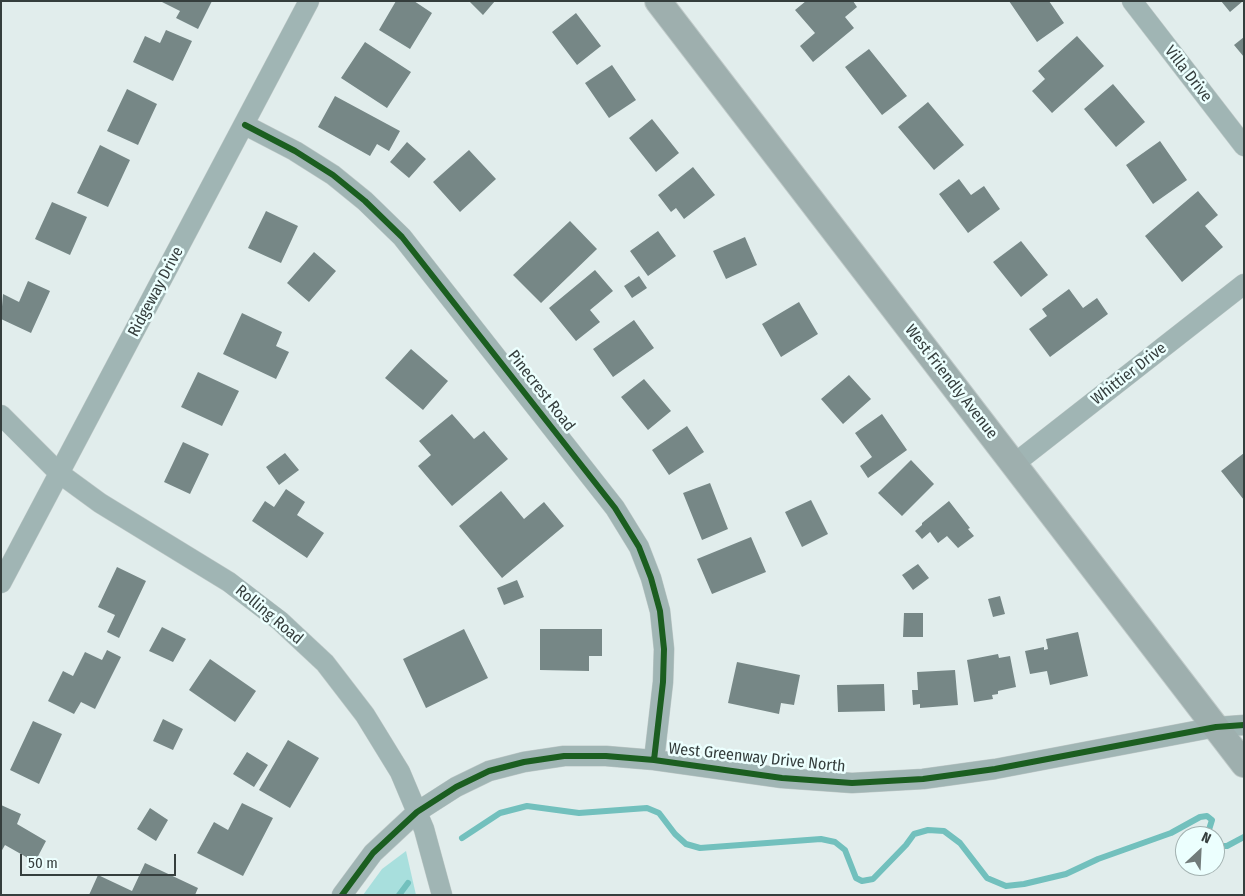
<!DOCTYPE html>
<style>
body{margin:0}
#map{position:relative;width:1245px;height:896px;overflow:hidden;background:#e1edec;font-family:"Fira Sans Condensed",sans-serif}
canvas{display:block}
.frame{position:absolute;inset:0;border:2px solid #353e3d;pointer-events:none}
.north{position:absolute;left:1175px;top:826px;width:50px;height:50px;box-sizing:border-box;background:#ecfffe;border:1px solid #a3b2b1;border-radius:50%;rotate:25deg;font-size:14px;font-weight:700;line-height:20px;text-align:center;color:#353e3d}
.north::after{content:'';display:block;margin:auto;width:18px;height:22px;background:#717b7a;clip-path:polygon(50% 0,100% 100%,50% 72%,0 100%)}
.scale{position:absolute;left:20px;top:854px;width:156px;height:22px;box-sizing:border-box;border:2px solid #353e3d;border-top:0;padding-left:6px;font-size:15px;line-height:18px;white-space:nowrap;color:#353e3d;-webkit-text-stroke:4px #ecfffe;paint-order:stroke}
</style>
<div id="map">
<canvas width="1245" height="896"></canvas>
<div class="frame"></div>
<div class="north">N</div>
<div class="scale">50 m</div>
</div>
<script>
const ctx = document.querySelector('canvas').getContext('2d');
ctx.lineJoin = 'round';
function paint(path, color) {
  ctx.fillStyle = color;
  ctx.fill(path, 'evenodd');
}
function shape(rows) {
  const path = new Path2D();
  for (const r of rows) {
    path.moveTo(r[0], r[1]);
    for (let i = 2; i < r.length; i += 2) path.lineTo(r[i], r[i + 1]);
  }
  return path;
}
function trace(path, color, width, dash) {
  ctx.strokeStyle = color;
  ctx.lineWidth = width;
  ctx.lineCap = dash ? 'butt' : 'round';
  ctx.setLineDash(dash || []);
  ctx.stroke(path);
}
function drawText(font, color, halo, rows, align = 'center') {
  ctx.font = font + ' "Fira Sans Condensed",sans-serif';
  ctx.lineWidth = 5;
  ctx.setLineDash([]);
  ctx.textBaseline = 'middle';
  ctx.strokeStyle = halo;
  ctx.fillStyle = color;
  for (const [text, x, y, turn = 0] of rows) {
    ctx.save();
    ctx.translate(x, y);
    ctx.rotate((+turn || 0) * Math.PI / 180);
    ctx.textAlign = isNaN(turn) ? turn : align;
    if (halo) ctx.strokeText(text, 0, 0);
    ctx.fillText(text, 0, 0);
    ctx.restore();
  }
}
paint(shape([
 [406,851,416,895,363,895,382,869]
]), '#a8dfdd');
trace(shape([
 [462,838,500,813,527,806,579,813,647,808,659,813,675,834,686,844,700,848,821,839,835,842,845,850,856,878,862,881,873,879,906,845,914,834,928,830,944,831,960,843,987,878,1006,886,1024,884,1066,874,1098,859,1171,833,1200,817,1207,816,1212,820,1207,836],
 [1215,846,1227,846,1244,837],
 [399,895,408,883]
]), '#72c0bd', 6);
paint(shape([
 [160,1,212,1,198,29,176,18,180,11],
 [396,1,414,1,432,13,410,49,379,30],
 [469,1,495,1,483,15],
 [806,1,853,1,857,7,845,17,854,28,813,62,800,46,815,33,795,10],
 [1009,1,1049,1,1064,23,1037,42],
 [1221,1,1243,1,1230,12],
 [576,13,601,46,577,65,552,32],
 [166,30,192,41,173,81,133,62,145,36,160,43],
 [1077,36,1104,66,1052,113,1032,91,1045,79,1038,71],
 [1244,37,1244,57,1234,45],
 [365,42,411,72,387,108,341,78],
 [869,49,907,96,882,115,845,67],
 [612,65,636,100,609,118,585,83],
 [1113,84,1145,122,1116,147,1084,109],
 [127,89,157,104,138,145,107,131],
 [335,96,400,131,389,151,377,144,370,156,318,127],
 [928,102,964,145,934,170,898,127],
 [652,119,679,153,656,172,629,138],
 [1160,141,1187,180,1153,204,1126,165],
 [407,142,426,159,409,178,390,162],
 [100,145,130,160,108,207,77,193],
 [469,150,496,179,460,212,433,182],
 [693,167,715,195,684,219,676,208,671,212,658,195],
 [959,179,971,195,984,186,1000,209,968,233,939,194],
 [1198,191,1218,215,1205,226,1223,247,1182,282,1145,236],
 [52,202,87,217,70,255,35,239],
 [266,211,298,226,281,263,248,248],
 [570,221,597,249,541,303,513,275],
 [658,231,676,256,648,276,630,251],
 [745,237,757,265,726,279,713,251],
 [1021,241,1048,275,1021,297,993,262],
 [314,252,336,271,309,302,287,283],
 [595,270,613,291,590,310,600,322,576,341,549,308],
 [639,276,647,288,632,298,624,286],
 [28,281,50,291,31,333,1,319,3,294,19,302],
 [1069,289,1083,308,1097,298,1108,314,1050,357,1029,329,1047,316,1042,309],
 [799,302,818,334,781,357,762,324],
 [242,313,282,332,276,346,289,352,276,379,223,354],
 [634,320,654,348,613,377,593,349],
 [411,349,448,381,423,410,385,378],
 [198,372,239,391,222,426,181,407],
 [849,375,871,399,843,424,821,399],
 [644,379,671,411,648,430,621,397],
 [452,414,474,439,484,431,508,459,452,506,418,466,431,455,419,441],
 [882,414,907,450,868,478,860,466,872,457,855,433],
 [687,426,704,452,669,475,652,450],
 [183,442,209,454,190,494,164,482],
 [285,453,299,470,279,485,266,467],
 [1244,453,1244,500,1221,471],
 [911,460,934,484,902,516,878,493],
 [710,483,728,529,702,540,683,493],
 [286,489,305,502,297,515,324,533,307,558,252,521,265,501,274,507],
 [501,491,524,519,544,502,564,526,502,578,459,526],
 [811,500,828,534,802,547,785,512],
 [949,501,970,528,968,529,974,536,958,548,947,536,938,543,930,532,922,539,915,531,922,525,922,523],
 [751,537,766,572,712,594,697,559],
 [918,564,929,578,913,590,902,575],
 [117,567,146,581,119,638,107,632,115,615,98,607],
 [517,580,524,597,504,605,497,588],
 [1000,596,1005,614,993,617,988,599],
 [904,613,923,613,923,637,903,637],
 [162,627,186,639,173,662,149,651],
 [464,629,488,678,426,708,403,659],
 [540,629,602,629,602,656,589,656,589,671,540,670],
 [1078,632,1088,676,1050,685,1047,671,1030,674,1025,651,1044,647,1044,650,1048,649,1046,639],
 [107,650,121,657,95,709,81,702,74,714,48,701,63,671,73,676,85,652,102,660],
 [998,654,999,658,1010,656,1016,687,998,691,998,694,992,695,993,699,974,702,967,660],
 [210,659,256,691,235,722,189,690],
 [737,662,800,675,794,705,781,703,779,714,728,703],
 [955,670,958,705,920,708,920,704,913,705,912,690,918,690,917,672],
 [884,684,885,711,838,712,837,685],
 [163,719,183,729,173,750,153,741],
 [33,721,62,734,39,784,10,770],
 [288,740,319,758,290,808,259,790],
 [247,752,268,765,254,787,233,774],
 [242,803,273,818,243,876,197,853,214,822,228,830],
 [1,805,21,814,17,824,46,841,35,862,5,845,1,852],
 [150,808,168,820,156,841,137,829],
 [145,863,198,888,195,895,89,895,98,875,132,891]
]), '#768786');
const minor = shape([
 [1132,1,1244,146],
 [245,125,295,151,333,175,365,201,402,237,615,508,639,547,651,578,660,611,664,649,663,682,654,760],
 [1,415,59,473,100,503,229,582,280,621,325,663,365,715,400,772,424,829,442,895],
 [1014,464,1244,284],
 [1,583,309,1],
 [342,895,373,853,417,812,456,787,489,771,524,762,564,756,606,756,654,760,782,778,852,783,923,779,995,769,1216,727,1244,725]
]);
const major = shape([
 [658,1,1244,764]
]);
trace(minor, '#bfc9c8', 21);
trace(major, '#bfc9c8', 28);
trace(minor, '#a0b5b4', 20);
trace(major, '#9eafae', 26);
trace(shape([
 [245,125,295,151,333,175,365,201,402,237,615,508,639,547,651,578,660,611,664,649,663,682,654,760],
 [342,895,373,853,417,812,456,787,489,771,524,762,564,756,606,756,654,760,782,778,852,783,923,779,995,769,1216,727,1244,725]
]), '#1b5e20', 6);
drawText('16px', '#353e3d', '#ecfffe', [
 ["Villa Drive",1188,74,52],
 ["Ridgeway Drive",156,292,-62],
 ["Whittier Drive",1129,374,-38],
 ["West Friendly Avenue",951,382,52],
 ["Pinecrest Road",541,391,52],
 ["Rolling Road",269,615,40],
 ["West Greenway Drive North",757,758,6]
]);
</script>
